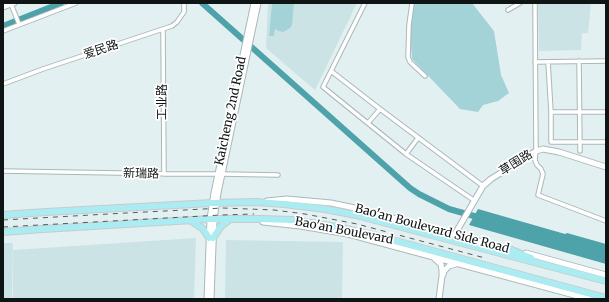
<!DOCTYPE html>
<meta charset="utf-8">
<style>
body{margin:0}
#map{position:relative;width:609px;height:302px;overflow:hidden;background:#e2f0f1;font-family:Merriweather,serif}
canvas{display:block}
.frame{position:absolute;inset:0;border:4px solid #0f1414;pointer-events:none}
</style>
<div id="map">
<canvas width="609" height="302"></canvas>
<div class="frame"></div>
</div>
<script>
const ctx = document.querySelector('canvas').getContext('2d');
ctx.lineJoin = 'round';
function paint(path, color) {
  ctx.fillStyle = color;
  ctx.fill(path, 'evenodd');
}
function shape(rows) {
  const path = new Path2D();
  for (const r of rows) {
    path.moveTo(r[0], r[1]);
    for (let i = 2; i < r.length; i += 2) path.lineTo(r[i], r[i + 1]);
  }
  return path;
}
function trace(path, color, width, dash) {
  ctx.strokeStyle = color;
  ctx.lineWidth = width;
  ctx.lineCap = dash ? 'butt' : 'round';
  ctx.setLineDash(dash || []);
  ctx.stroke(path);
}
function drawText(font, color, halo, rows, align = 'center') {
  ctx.font = font + ' Merriweather,"Noto Sans SC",serif';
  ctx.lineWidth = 3.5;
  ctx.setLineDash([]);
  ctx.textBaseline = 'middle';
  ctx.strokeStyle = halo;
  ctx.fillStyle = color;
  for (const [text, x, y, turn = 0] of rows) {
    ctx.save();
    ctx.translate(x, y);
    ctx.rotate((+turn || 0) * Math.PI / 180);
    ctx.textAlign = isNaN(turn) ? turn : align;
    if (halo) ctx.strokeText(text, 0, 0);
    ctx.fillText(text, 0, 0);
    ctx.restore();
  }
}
paint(shape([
 [268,3,357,3,315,90,266,48],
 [538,3,591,3,588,33,582,33,581,50,539,51],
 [196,238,194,299,13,299,13,250],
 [226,240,343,242,342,299,225,299],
 [3,243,13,243,12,299,3,299]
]), '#cce3e5');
paint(shape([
 [272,3,294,3,292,25,290,28,283,32,279,31,275,29,274,36,269,36],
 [413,3,472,3,494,31,501,75,509,93,498,101,483,105,478,112,460,109,412,59,410,29]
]), '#a4d3d7');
paint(shape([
 [478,209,565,234,567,233,606,244,606,264,469,225]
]), '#4ea2a9');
trace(shape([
 [202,3,410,188,419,194,449,209,481,218],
 [3,26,61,3]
]), '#4ea2a9', 6);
const street = shape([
 [365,3,323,87,406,154,475,201],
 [412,3,409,25,408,57,410,62,425,76],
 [535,3,536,151,535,160,537,165,541,169,543,174,538,195,606,221],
 [11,4,19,24],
 [508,10,520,3],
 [163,30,164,174],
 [3,31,76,3],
 [579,61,580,151],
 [535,62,606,61],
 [548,62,551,112,551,142,606,142],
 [331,71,380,109,483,186],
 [3,84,43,69,172,26,177,22,184,12,184,3],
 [551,112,606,112],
 [368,123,380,109],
 [406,154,418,138],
 [3,171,178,174,222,174,278,175]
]);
const secondary = shape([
 [3,7,14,3],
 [267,201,287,199,331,203,355,208,512,250],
 [263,222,300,226,348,234,589,299],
 [455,234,483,186,491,179,536,151,543,149,559,152,606,167],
 [526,253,606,275],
 [435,259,441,264,442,271,442,276,439,299],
 [443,275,444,271,449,266,456,264],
 [207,299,210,219,214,193,254,3],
 [211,299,214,219,218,193,258,3]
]);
const primary = shape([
 [3,215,46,212,212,203,255,202,284,204,325,209,356,215,606,281],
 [191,221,202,228,206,233,209,238],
 [3,232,43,229,210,219,261,219,292,220,337,227,385,238,606,298],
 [213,238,221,226,230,219],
 [509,249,531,258]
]);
trace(street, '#abb8b9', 5.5);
trace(secondary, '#abb8b9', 7);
trace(primary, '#cacbcb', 8);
trace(street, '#fff', 3.5);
trace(secondary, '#fff', 5);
trace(primary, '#aaecf1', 6);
trace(shape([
 [3,220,126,213,223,208,274,210,305,214,357,224,485,258],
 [3,227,221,215,254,214]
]), '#535b5b', 1, [5, 5]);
drawText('12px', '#0f1414', '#fff', [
 ["爱民路",101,50,-18],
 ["工业路",163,102,-90],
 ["Kaicheng 2nd Road",231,111,-78],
 ["草围路",516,163,-32],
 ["新瑞路",141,174,1],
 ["Bao'an Boulevard Side Road",432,229,15],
 ["Bao'an Boulevard",344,231,11]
]);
</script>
